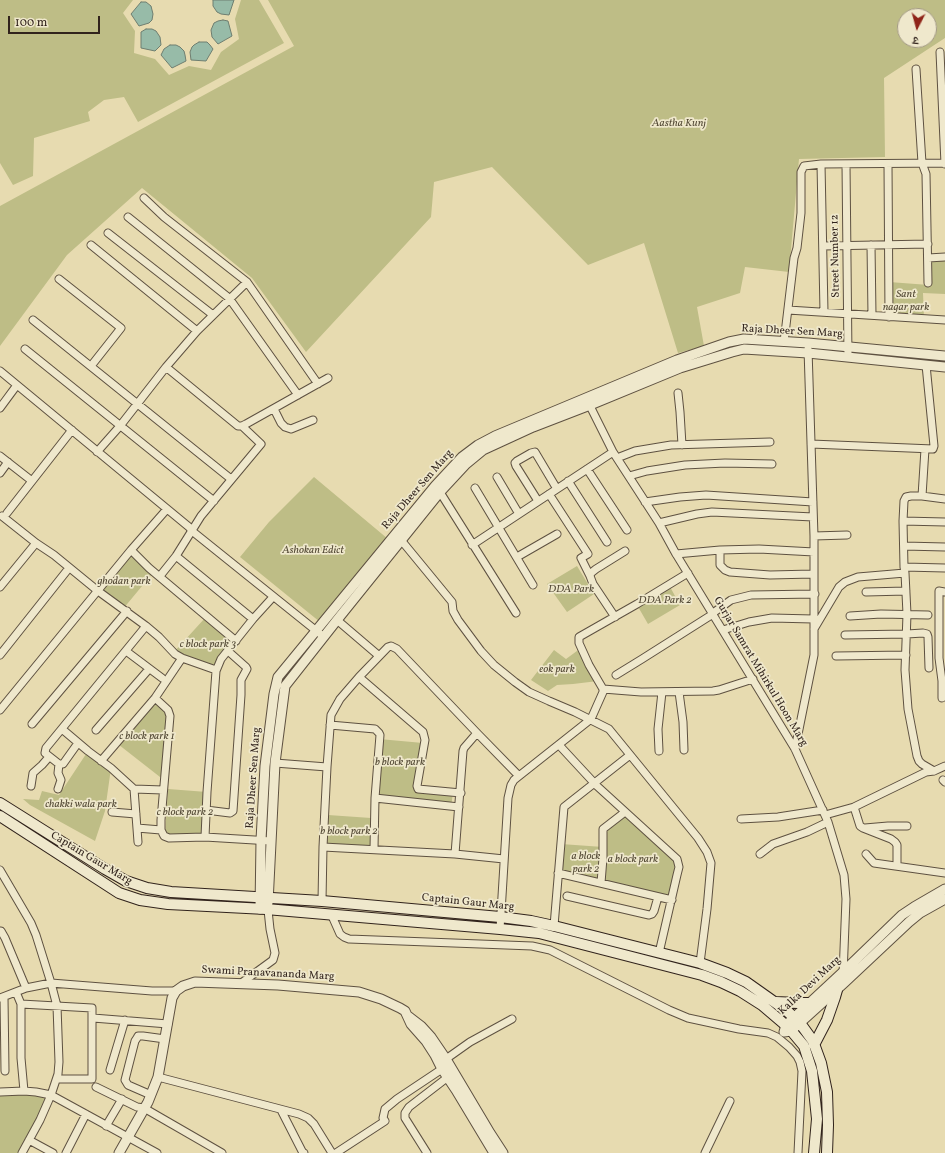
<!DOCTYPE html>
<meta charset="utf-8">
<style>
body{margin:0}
#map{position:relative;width:945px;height:1153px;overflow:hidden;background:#e7dbb0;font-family:Vollkorn,"Noto Serif Devanagari",serif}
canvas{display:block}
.north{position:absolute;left:897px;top:8px;width:40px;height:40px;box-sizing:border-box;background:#efe8cc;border:1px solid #a39986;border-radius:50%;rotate:186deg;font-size:11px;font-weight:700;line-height:16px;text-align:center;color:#31231c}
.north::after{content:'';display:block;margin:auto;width:14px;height:18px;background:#8f2418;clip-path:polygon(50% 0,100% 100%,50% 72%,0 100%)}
.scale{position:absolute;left:8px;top:16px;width:92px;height:18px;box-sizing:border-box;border:2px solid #31231c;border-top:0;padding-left:5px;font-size:12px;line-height:14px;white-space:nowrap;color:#31231c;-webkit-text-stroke:3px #efe8cc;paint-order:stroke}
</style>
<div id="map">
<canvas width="945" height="1153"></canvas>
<div class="north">उ</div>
<div class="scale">100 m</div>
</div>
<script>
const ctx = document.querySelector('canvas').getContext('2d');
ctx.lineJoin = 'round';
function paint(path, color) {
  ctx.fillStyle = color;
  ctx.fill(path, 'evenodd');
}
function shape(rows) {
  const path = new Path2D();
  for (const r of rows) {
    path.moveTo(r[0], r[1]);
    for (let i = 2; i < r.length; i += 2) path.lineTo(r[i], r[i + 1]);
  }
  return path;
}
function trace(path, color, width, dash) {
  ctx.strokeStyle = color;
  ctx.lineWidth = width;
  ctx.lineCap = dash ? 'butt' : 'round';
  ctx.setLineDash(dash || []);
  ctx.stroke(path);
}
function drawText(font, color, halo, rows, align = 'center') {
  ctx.font = font + ' Vollkorn,serif';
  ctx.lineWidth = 3.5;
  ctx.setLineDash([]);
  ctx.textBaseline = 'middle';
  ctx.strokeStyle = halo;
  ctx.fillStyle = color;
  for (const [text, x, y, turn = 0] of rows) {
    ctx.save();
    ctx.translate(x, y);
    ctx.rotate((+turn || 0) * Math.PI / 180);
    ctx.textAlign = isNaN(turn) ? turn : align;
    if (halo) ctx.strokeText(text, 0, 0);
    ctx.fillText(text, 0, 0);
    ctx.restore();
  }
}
paint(shape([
 [0,0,133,0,123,13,135,31,134,53,155,59,169,75,189,66,211,70,221,52,239,39,235,19,241,0,259,0,284,43,138,122,124,97,104,100,88,112,90,121,34,138,33,176,13,185,0,163],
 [268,0,945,0,945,38,884,78,885,157,799,159,789,272,745,267,740,293,697,307,704,346,678,353,644,243,588,265,492,167,434,182,431,217,306,352,252,278,142,188,67,255,0,346,0,206,294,46],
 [905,16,929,16,929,40,905,40],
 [945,257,945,294,923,293,924,319,889,317,889,282,929,285,930,258],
 [314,477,388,539,320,622,240,557,269,522],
 [130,551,152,574,123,609,98,589],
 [577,566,594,594,567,612,547,584],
 [669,585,680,605,648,624,637,605],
 [205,618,236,641,217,668,174,652],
 [581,648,598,681,573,684,557,685,548,691,531,680,554,650,566,659],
 [155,693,171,710,166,774,160,777,114,741],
 [379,739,423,743,418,789,453,792,451,808,377,800],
 [88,751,111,768,105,811,95,841,30,805,23,799,39,800,42,791,59,795],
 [168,789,207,792,202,835,165,835],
 [625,812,677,859,672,900,558,873,561,844,603,847,603,829],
 [328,815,371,818,371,848,326,845],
 [34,1092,49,1098,20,1153,0,1153,0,1093]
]), '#bebd86');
const water = shape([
 [213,0,234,0,229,15,221,14,217,12,213,6,213,0],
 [141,2,146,2,151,6,153,14,152,20,149,23,139,26,131,14,141,2],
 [223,20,228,21,232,36,218,44,212,37,211,30,214,23,218,21,223,20],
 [146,29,152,29,156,31,160,37,161,45,155,51,141,48,141,32,146,29],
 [199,42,207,42,210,45,213,49,206,61,191,60,190,52,192,47,194,45,199,42],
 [170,45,176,45,180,47,184,51,185,55,186,61,172,68,161,55,164,49,170,45]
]);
paint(water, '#97bba8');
trace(water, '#6e7e70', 1);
const minor = shape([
 [940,52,945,164],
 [916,69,922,163,926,174,928,283],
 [821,164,824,312],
 [846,164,848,357],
 [888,164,889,317],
 [144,198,164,217,247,282,318,384],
 [128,217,229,298,298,395],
 [108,233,213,315],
 [91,245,197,331],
 [871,245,872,315],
 [823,246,928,244],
 [928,258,945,257],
 [59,279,121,328,91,366],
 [788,310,945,320],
 [33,320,231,479],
 [784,342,794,258,797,248,801,213,801,172,804,166,821,164,945,163],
 [25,349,214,501],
 [166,367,238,426,242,426,246,424,328,378],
 [0,371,189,527,192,531,324,637],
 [678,393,680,412,682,445],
 [587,400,613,452,659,523,676,554,795,749,828,822,844,875,846,899,843,975],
 [0,408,17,385],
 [274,409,281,423,285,427,291,429,313,420],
 [811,444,933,449,934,446,926,365],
 [97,452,120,426,166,367,197,331,247,282],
 [0,456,32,481],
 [617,458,635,451,671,445,770,442],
 [587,469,627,530],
 [0,473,8,462],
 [629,476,647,471,685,465,725,463,772,464],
 [497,477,519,514],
 [568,481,607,542],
 [475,488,533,585],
 [438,489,516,613],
 [549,494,588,554,581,558,590,576],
 [922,496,925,449],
 [538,501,516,466,515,463,517,461,531,453,535,452,557,489],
 [645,502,680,497,706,495,813,502],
 [7,513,72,430],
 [2,516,36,543,54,555,98,591,146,626,159,637,175,654,182,658,216,670],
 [903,521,945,522],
 [659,523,697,514,712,512,813,517],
 [814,536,847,535],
 [401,540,452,602,453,611,458,620,481,651,494,665,515,682,529,692,549,701,575,712,609,729,698,838,707,852,711,863,707,909,700,963],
 [472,545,613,452],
 [904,546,945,547],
 [131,550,149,568,236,641],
 [720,550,720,565,725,570,730,572,770,575,813,574],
 [676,554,720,550,759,549,814,552],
 [176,556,253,619],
 [517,557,557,534],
 [904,567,903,521,904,501,906,497,911,496,922,496,945,499],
 [905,573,907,614,905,670,908,709,917,756,919,761,922,764,934,771],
 [160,576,176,556,201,516,261,444,242,426],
 [0,587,36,543],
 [866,592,906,591],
 [850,616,881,614,928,615],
 [615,617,593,584,590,576,591,573,596,569,625,551],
 [337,620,378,655],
 [814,629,839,587,845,582,858,577,905,573,904,567,945,568],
 [723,630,749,622,772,618,813,619],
 [845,635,907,634,923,633,927,634,928,637,929,668],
 [126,651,162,678],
 [0,655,69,568],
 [836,656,906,655],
 [616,675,642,659,713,614,713,613,731,600,751,595,815,594],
 [359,677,423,732,425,740,417,786,418,789,461,793],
 [603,689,641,692,713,691,719,690,753,679],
 [679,692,683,722,684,750],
 [155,698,168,710,170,716,161,820,161,830,164,836,169,838,205,837,271,841],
 [942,698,942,681,939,658,939,591,945,592],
 [0,710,131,550,167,509],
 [32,724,127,611],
 [330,725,375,729,379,733,380,735,375,798,374,849],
 [62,729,88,751,111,768,134,789,163,790],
 [96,730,149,669],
 [78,743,63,764,59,764,45,753,46,748,146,626],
 [559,745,597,786,677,859,679,867,677,875,659,953],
 [795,749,814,655,814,536,808,349],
 [659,751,658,729,662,692],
 [101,761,155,698,182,658],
 [275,763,327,767],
 [943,780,945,782],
 [31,786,33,773,42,765,49,757],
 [58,789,61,780,58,773,59,764],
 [134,789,138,842],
 [375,798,459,807],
 [854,807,860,826,863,828,891,839,895,842,897,845,897,866],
 [206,810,230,813,233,811,241,695,241,680,247,669,246,667,228,651],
 [112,812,136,814],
 [825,815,854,807,926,772,934,771,945,766],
 [741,819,778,817,823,810],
 [137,828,161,830],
 [865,828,888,826,907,826],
 [205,837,207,792,216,671,221,659,253,619,273,597],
 [323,847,455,854,504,859],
 [455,854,463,751,464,748,477,733],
 [760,854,773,844,807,832,828,822],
 [866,854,874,863,945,873],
 [0,870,31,923,36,935,51,983,57,1006,59,1062,58,1074,51,1095,40,1120,22,1153],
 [558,873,672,900],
 [601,883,603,858,603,829,625,812],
 [567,896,649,915,652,914,654,911,658,897],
 [322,901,323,847,327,767,331,715,340,699,359,677,388,647,391,646,397,649,477,733,519,776],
 [332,916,340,934,344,937,349,939,532,946,550,950,669,1010,688,1018,739,1029,768,1033,777,1037,789,1047,797,1056,800,1062,802,1071,798,1153],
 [554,926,564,807,630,755],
 [500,929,508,798,511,785,514,780,519,776,591,719,603,692,603,689,589,665,579,643,579,637,637,604,688,573],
 [0,931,1,931,5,938,26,988],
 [240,984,273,960,275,953,270,929,268,910],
 [16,992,21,1004,21,1058,24,1091],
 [4,997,5,1071],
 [0,998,26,988,51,983,152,991,176,991],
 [21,1004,92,1008,92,1079,57,1079],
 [93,1018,168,1024],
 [446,1059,470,1042,512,1019],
 [110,1070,125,1020],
 [158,1077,299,1114,308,1118,314,1124,332,1153],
 [96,1087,137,1107,144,1108,222,1153],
 [0,1092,24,1091,36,1092,51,1095,157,1153],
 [151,1095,128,1085,125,1080,135,1041,137,1038,138,1036,143,1036,165,1039],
 [281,1110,303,1153,304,1153],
 [106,1126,122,1099],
 [29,1140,53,1153],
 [66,1153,86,1114],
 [336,1153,385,1121,383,1118,385,1109,397,1099,442,1069],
 [427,1153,405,1118,405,1113,409,1107,448,1077],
 [705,1153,730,1101]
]);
const tertiary = shape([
 [945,889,914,907,902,915,843,972,786,1025,784,1032,791,1031,843,984,909,922,920,913,945,899],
 [268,903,275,763,285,686,337,620,440,492,466,464,483,450,533,427,590,405,680,368,732,352,744,349,808,353,945,367],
 [260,909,261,840,265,766,274,694,278,677,435,486,462,457,478,445,495,436,677,360,729,342,744,339,808,343,945,356],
 [408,1016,421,1026,431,1037,446,1059,490,1133,503,1153],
 [119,1153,148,1102,158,1077,172,998,176,991,183,986,195,982,278,985,359,992,381,999,400,1008,405,1011,411,1024,426,1041,435,1055,442,1069,456,1090,494,1153]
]);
const secondary = shape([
 [0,803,105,869,126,881,147,888,171,892,322,901,500,917,531,921,554,926,700,963,727,973,746,982,787,1011,800,1023,813,1041,821,1063,827,1092,828,1125,827,1153],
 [0,816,119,893,140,900,168,904,266,909,500,929,539,933,702,975,721,982,740,991,762,1005,789,1028,804,1046,812,1071,817,1119,814,1153],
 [776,1002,798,1003,810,1003],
 [814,1045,827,1020,835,997,837,990]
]);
trace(minor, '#5e5141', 9);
trace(tertiary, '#5e5141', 11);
trace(secondary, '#31231c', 12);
trace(minor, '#efe8cc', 7);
trace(tertiary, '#efe8cc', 9);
trace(secondary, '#efe8cc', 10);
drawText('italic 11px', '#544a36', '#efe8cc', [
 ["Aastha Kunj",679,124],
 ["Sant",906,295],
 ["nagar park",906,308],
 ["Ashokan Edict",313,551],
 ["ghodan park",124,582],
 ["DDA Park",571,590],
 ["DDA Park 2",665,601],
 ["c block park 3",208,645],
 ["eok park",557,670],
 ["c block park 1",147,737],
 ["b block park",400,763],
 ["chakki wala park",81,805],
 ["c block park 2",185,813],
 ["b block park 2",349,832],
 ["a block",586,857],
 ["park 2",586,870],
 ["a block park",633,860]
]);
drawText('11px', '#31231c', '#efe8cc', [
 ["Street Number 12",836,256,-91],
 ["Raja Dheer Sen Marg",792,332,3],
 ["Raja Dheer Sen Marg",418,490,-49],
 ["Gurjar Samrat Mihirkul Hoon Marg",760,672,59],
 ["Raja Dheer Sen Marg",254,778,-86],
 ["Captain Gaur Marg",91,859,31],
 ["Captain Gaur Marg",468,903,6],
 ["Swami Pranavananda Marg",268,974,3],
 ["Kalka Devi Marg",810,986,-43]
]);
</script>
